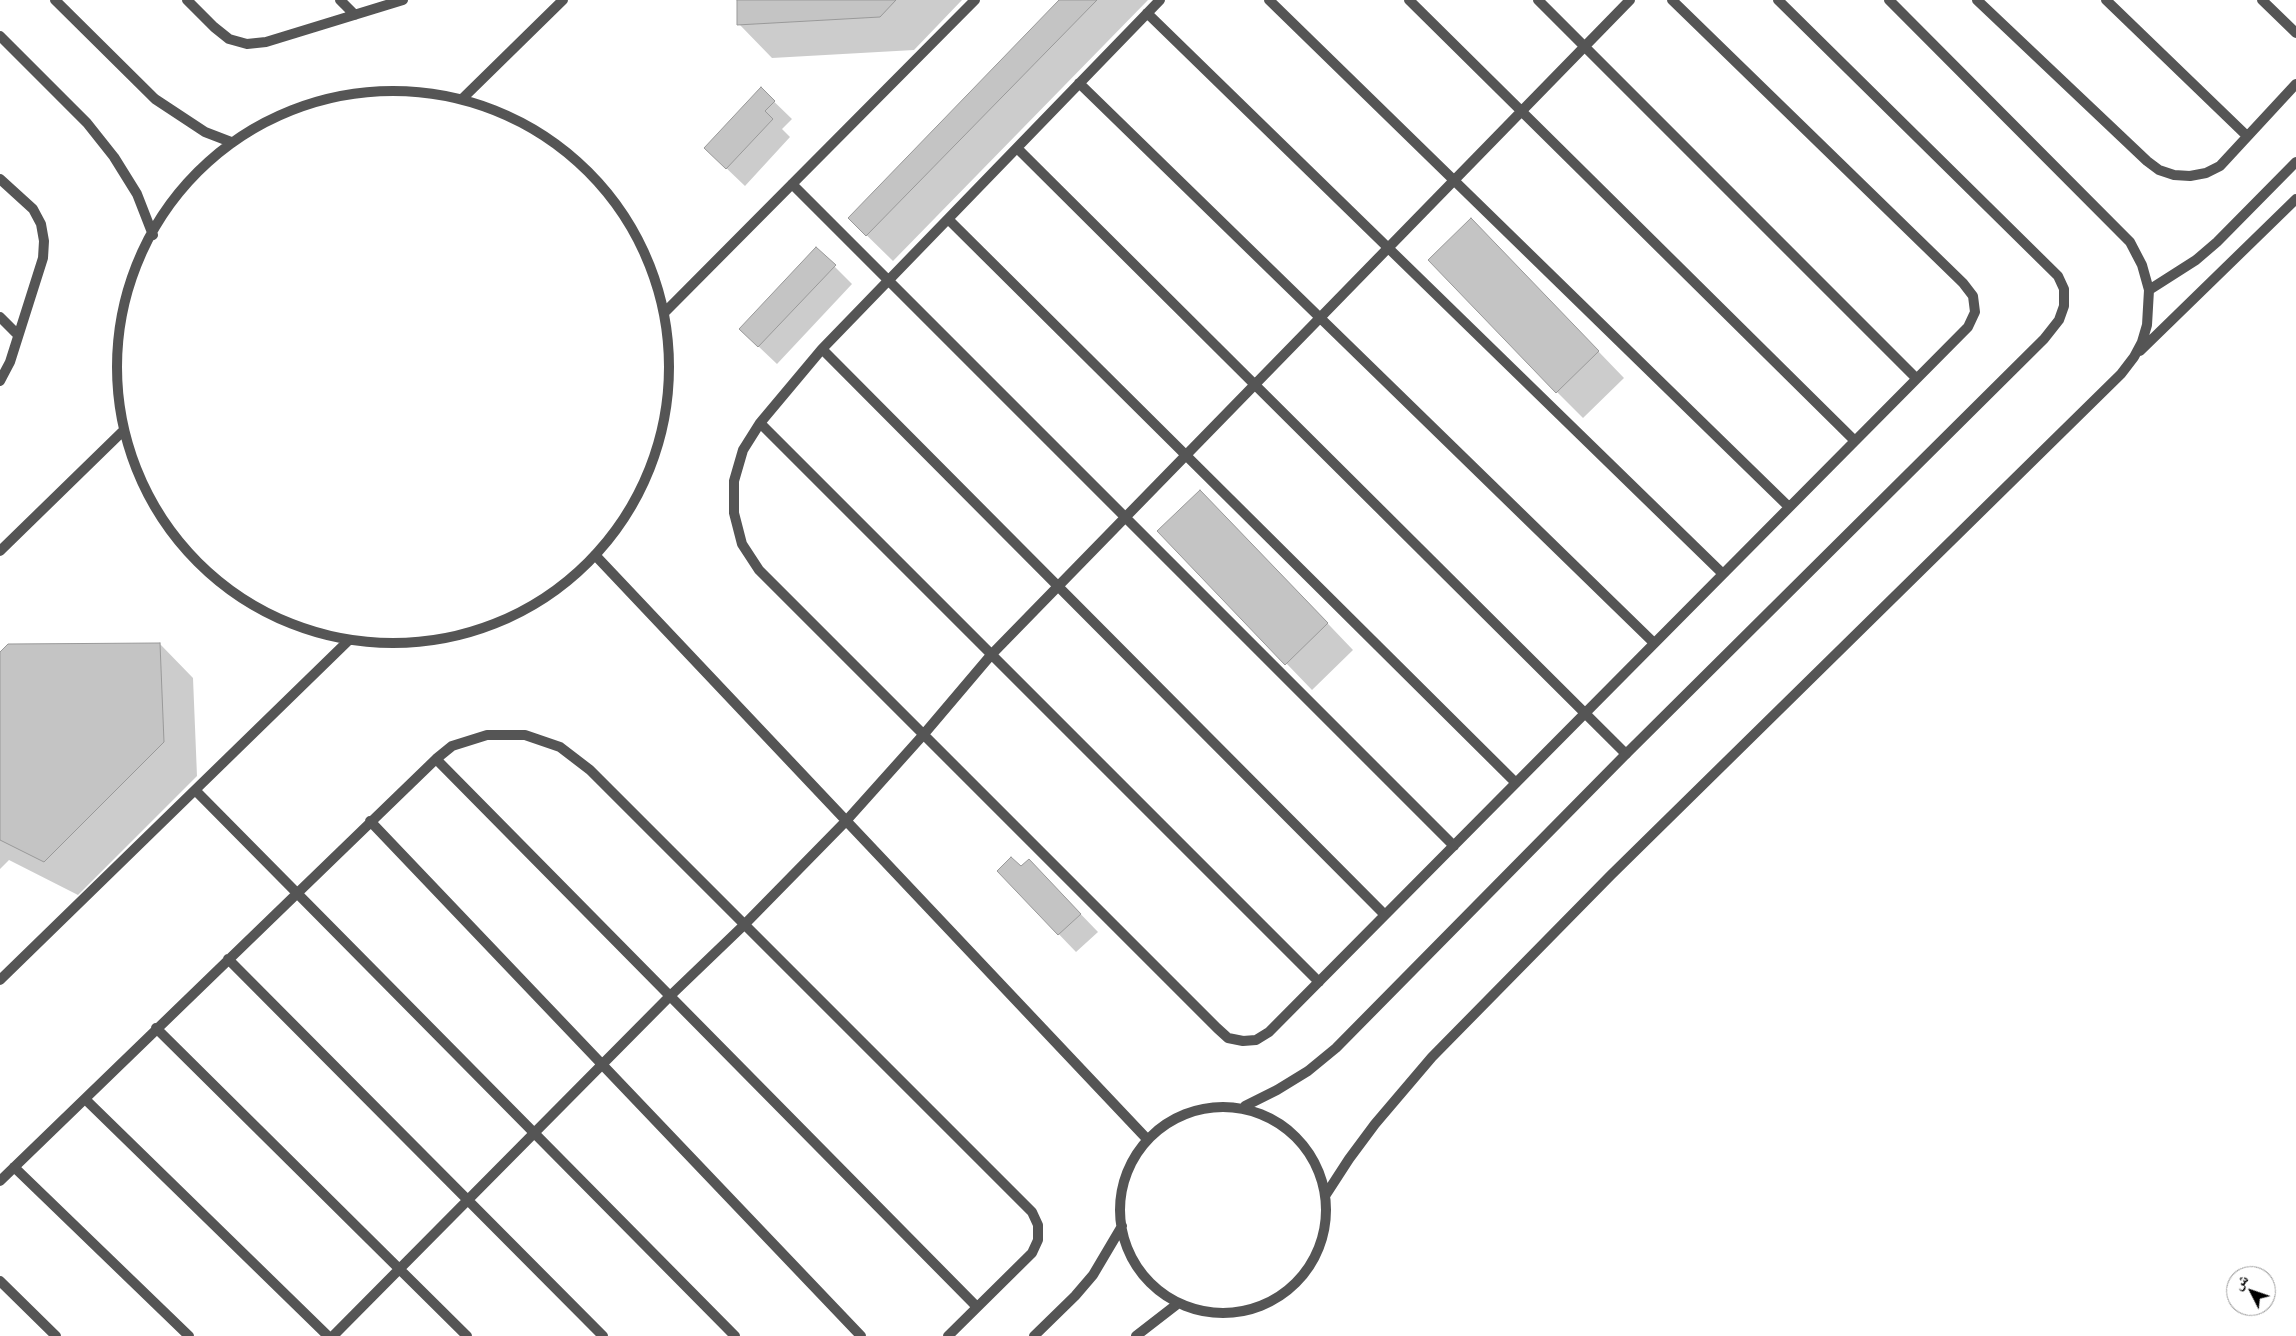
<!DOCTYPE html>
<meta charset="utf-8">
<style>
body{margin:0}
#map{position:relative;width:2296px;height:1336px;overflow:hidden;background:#fff;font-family:Montserrat,"Noto Naskh Arabic",sans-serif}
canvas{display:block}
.north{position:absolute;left:2226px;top:1266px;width:50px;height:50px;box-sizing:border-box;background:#fff;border:1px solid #999;border-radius:50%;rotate:311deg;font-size:14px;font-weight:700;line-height:20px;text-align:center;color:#000}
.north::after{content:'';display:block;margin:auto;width:18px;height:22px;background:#000;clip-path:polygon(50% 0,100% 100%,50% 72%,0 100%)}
</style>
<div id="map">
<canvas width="2296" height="1336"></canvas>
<div class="north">ش</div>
</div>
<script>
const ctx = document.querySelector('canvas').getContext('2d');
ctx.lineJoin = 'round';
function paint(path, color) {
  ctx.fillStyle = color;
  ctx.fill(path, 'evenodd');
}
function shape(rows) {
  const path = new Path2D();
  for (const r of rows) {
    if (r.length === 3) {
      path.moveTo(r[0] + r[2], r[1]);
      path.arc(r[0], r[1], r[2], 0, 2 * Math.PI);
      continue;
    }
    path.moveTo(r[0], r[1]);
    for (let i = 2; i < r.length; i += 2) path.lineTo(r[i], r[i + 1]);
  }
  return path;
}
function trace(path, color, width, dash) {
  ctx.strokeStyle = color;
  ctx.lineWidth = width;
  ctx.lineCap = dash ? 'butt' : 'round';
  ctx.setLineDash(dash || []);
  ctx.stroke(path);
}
paint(shape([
 [738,0,962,0,914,50,772,58,739,24],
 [1061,0,1148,0,893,261,849,218],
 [761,89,792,119,782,129,790,137,745,186,723,165],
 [1497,246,1624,378,1583,418,1557,392],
 [816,248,852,284,777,364,758,346],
 [1226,517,1353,650,1312,690,1159,531],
 [160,644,193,678,197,776,78,895,9,860,0,869,0,654],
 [998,871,1046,878,1098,932,1076,952]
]), '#0003');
const building = shape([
 [737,0,896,0,880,17,737,25,737,0],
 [1059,0,1097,0,866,236,848,218,1059,0],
 [761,87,775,101,765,111,773,119,726,169,704,148,761,87],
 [1471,218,1599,351,1556,393,1428,260,1471,218],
 [816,247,836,265,758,347,739,329,816,247],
 [1200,490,1328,623,1285,665,1157,531,1200,490],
 [160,643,164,742,44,862,0,840,0,652,8,644,160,643],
 [1011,857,1021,866,1029,859,1081,914,1058,935,997,871,1011,857]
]);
paint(building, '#c4c4c4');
trace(building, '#999', 1);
trace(shape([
 [55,0,155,99,205,132,231,142],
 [187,0,214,27,229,39,247,44,266,42,403,0],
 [340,0,355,15],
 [1160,0,822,349,760,423,743,450,734,481,734,513,742,544,759,570,1217,1028,1228,1038,1243,1041,1256,1040,1269,1032,1968,327,1975,312,1973,296,1963,283,1672,0],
 [1269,0,1789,507],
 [1409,0,1855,441],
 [1538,0,1916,378],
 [1977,0,2147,161,2159,170,2174,175,2190,176,2206,173,2220,166,2296,84],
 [2106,0,2247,136],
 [2262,0,2296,33],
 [1147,13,1723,574],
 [0,36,87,123,114,157,137,194,153,235],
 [1079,83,1654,643],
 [393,367,276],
 [462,99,563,0],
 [1017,148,1626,754],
 [0,179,33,209,41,224,44,241,43,258,10,362,0,381],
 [792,184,1454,846],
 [948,219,1516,783],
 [664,313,975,0],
 [0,317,18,335],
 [822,349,1385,915],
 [760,423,1319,982],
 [0,551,122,432],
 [595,555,1147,1139],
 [436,759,977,1307],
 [195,790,735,1336],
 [370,821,861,1336],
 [228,959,603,1336],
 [0,980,348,641],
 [156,1028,467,1336],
 [85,1099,328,1336],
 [14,1167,189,1336],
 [0,1181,436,759,452,746,487,735,525,735,560,747,590,770,1032,1212,1038,1225,1038,1240,1032,1253,948,1336],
 [0,1281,56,1336],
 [333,1336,670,996,744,925,846,821,924,734,991,655,1630,0]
]), '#555', 10);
trace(shape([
 [2149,290,2196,260,2217,242,2296,162],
 [2140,351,2296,199],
 [1245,1106,1277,1090,1308,1071,1336,1048,1626,754,2044,339,2059,320,2064,306,2064,289,2058,276,1778,0],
 [1223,1210,103],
 [1325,1196,1349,1159,1375,1124,1432,1057,1611,875,2121,374,2134,357,2142,342,2147,325,2149,290,2142,265,2130,242,1889,0],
 [1034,1336,1075,1296,1093,1275,1122,1226],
 [1136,1336,1176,1305]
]), '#555', 10);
</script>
